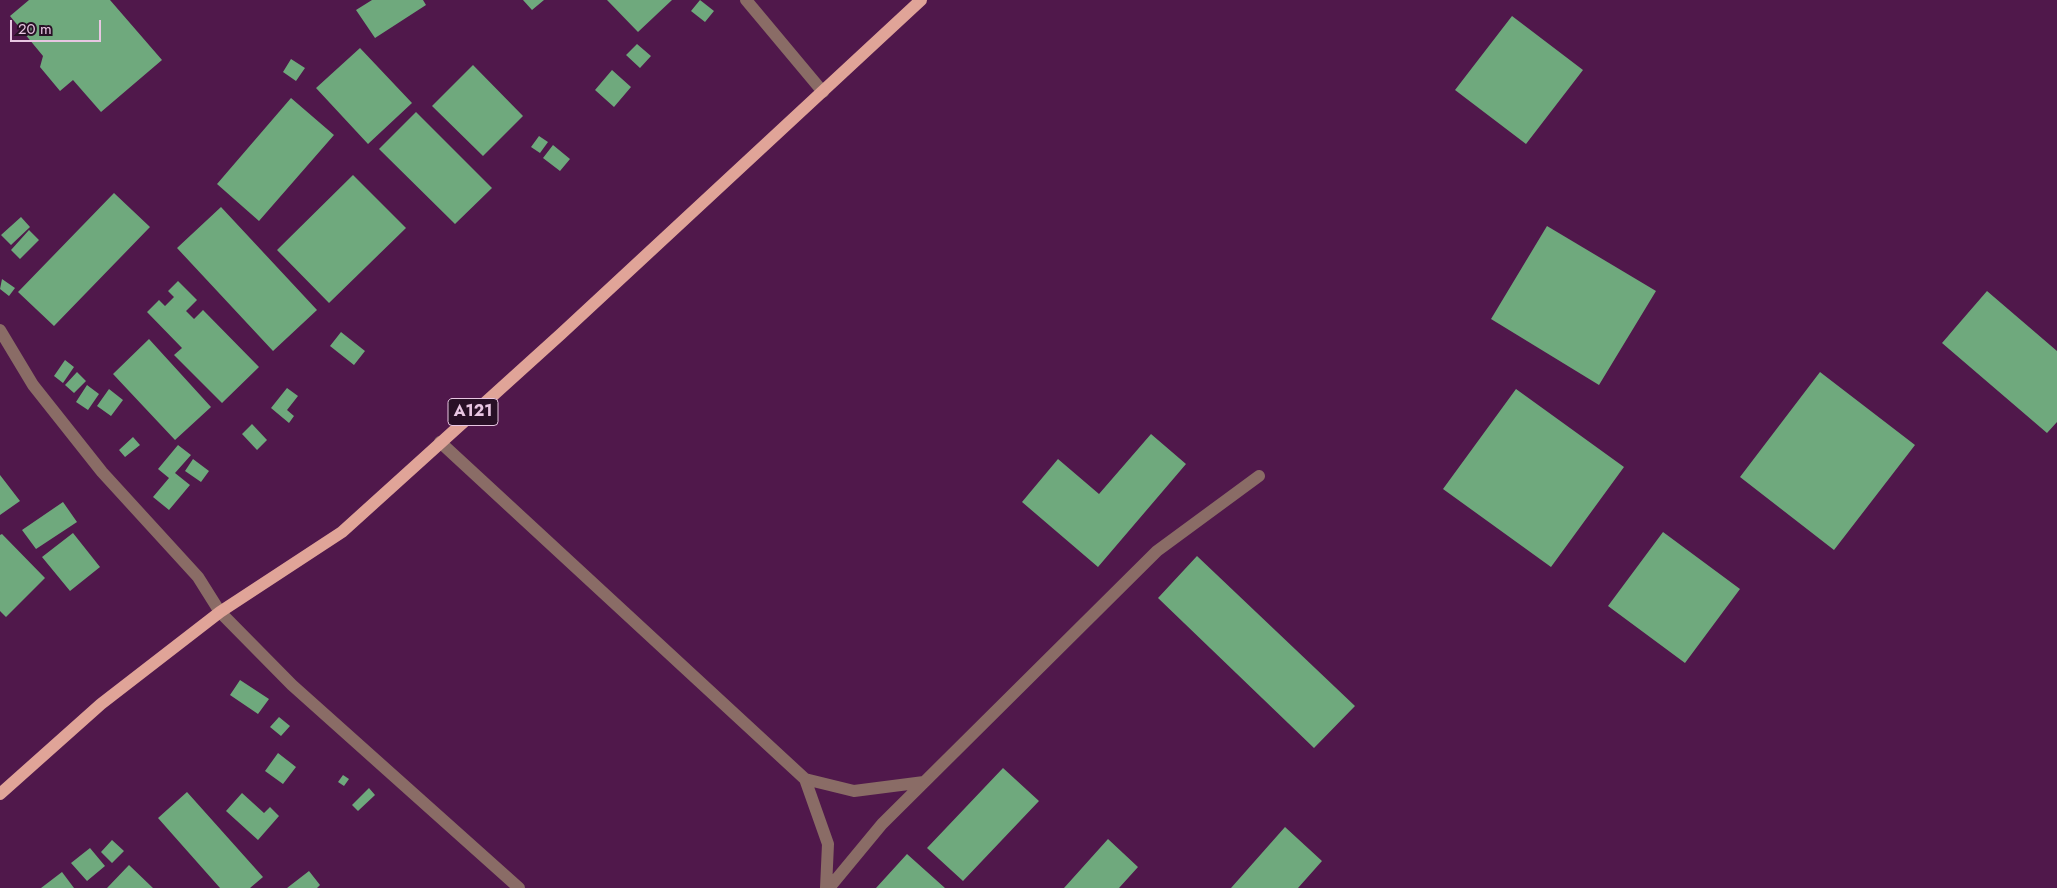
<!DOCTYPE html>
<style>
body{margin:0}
#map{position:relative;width:2057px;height:888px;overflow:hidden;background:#50184b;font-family:Jost,sans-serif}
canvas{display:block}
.scale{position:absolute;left:10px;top:20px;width:91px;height:22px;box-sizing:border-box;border:2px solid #e8c6e2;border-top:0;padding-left:6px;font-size:15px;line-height:18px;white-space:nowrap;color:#e8c6e2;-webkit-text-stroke:4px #281026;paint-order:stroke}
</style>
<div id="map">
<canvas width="2057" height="888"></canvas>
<div class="scale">20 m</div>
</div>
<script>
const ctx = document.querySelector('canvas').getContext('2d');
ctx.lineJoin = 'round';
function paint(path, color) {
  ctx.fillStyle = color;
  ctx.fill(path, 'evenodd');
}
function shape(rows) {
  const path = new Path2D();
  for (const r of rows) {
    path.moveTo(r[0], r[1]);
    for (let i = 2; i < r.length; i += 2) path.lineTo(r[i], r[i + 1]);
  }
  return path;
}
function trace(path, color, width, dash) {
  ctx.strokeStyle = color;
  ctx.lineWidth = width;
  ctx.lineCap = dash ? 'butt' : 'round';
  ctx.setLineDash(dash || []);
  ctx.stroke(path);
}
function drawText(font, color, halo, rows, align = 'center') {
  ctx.font = font + ' Jost,sans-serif';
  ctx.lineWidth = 5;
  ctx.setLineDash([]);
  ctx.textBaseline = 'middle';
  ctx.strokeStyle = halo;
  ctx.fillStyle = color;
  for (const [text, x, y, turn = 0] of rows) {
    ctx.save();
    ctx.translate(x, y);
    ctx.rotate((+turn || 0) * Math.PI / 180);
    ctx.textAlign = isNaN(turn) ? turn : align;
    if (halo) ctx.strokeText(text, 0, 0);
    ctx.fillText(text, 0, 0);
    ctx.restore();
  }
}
paint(shape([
 [29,0,110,0,162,60,101,112,73,80,60,91,40,67,43,56,10,16],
 [372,0,423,0,426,5,375,38,356,10],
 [523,0,544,0,532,10],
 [607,0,672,0,638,32],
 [700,0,714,11,705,22,691,11],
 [1512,16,1583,70,1526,144,1455,90],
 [637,44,651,56,640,68,626,55],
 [360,48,412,103,368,144,316,88],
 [291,59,305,68,296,81,283,72],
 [473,65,523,116,483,156,432,106],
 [612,70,631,87,614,107,595,90],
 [291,98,334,135,259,221,217,184],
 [416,112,492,188,455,224,379,149],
 [539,136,548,142,540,153,531,147],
 [553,145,570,159,560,171,543,158],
 [353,175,406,228,329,303,277,250],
 [114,193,150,227,54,326,18,292],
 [221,207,317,310,273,351,177,248],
 [21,217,30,227,11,245,1,235],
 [1547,226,1656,291,1599,385,1491,319],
 [29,230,39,240,20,259,11,250],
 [2,279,15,288,9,296,0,289],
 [178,281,197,300,186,311,194,319,203,310,259,367,222,403,174,355,182,348,147,312,159,300,165,306,174,297,168,291],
 [1987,291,2057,351,2057,422,2047,433,1942,343],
 [341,332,365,351,354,365,330,346],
 [149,339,211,407,175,440,113,374],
 [65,360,74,367,63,383,54,376],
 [77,372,86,381,74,393,65,385],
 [1820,372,1915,445,1834,550,1740,477],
 [87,385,99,394,88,410,76,402],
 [287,388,298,396,287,410,294,416,289,423,271,408],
 [109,389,123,400,111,416,97,406],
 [1516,389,1624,467,1551,567,1443,489],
 [252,424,267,440,257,450,242,434],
 [1151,434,1186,464,1098,567,1022,502,1058,459,1099,494],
 [133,437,140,445,125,457,119,450],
 [178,445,191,455,175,473,190,485,169,510,153,497,169,478,158,469],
 [193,459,209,471,201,482,185,471],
 [0,475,20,501,0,515],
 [63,502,77,522,36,549,22,530],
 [1663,532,1740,589,1685,663,1608,606],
 [73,533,100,567,70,591,42,557],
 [2,534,45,578,6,617,0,611,0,535],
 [1197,556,1355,706,1314,748,1158,598],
 [240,680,269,699,258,714,230,695],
 [279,717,290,726,281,736,270,727],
 [278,753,296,767,283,784,265,771],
 [1003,768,1039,801,963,881,927,848],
 [343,775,349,779,344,786,338,782],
 [369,788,375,795,358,811,352,805],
 [187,792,263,877,250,888,220,888,158,818],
 [242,793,264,813,270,807,279,816,258,840,226,811],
 [1285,827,1322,861,1298,888,1231,888],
 [1108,839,1138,867,1119,888,1064,888],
 [112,840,124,851,112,863,101,852],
 [90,848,105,866,87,881,71,863],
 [907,854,945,888,876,888],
 [129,865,153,888,107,888],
 [309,871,320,885,317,888,287,888],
 [62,872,74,888,41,888]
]), '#6fa97d');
trace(shape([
 [746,0,823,92],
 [0,330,33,385,102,472,198,577,220,612,292,685,519,888],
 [440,442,805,779,854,791,924,782],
 [805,779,828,844,826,888],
 [829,888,882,824,1157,551,1259,476]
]), '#8a6c66', 12);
trace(shape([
 [0,794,101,704,220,612,342,532,561,334,921,0]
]), '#e0a498', 12);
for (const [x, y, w] of [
 [473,412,50]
]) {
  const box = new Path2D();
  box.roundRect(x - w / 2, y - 13.5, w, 27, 4);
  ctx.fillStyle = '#281026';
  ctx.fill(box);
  trace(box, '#e8c6e2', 1);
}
drawText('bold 16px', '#e8c6e2', null, [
 ["A121",473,412]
]);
</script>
